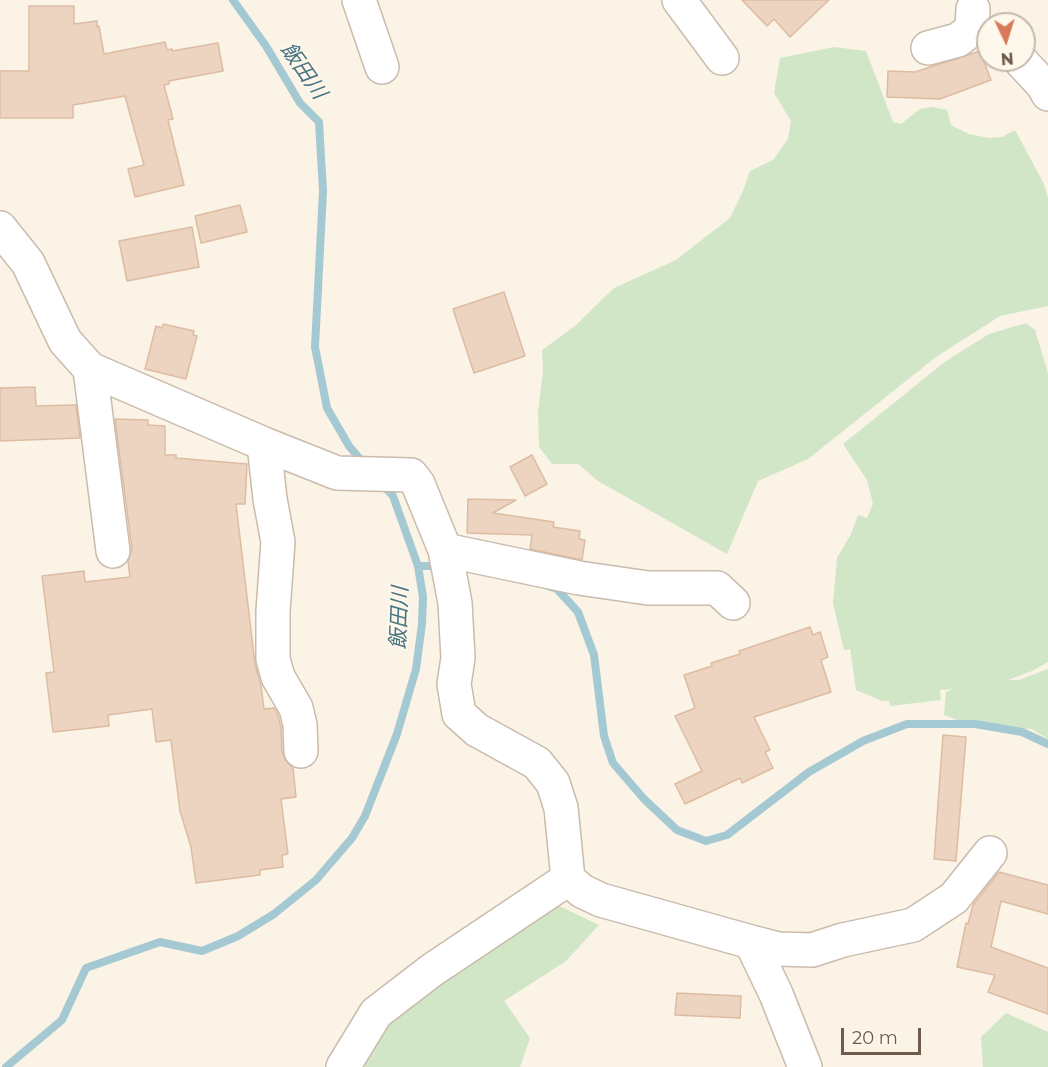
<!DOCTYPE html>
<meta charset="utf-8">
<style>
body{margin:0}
#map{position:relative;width:1048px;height:1067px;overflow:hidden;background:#faf3e6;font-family:Montserrat,sans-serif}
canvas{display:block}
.north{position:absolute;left:976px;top:12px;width:60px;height:60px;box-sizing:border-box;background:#fdf7ec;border:2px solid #c5b9ac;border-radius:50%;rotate:176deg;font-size:16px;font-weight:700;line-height:24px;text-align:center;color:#705c4d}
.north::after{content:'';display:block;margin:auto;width:21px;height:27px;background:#d87a57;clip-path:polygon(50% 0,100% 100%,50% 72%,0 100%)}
.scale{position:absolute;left:841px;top:1028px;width:80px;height:27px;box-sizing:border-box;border:3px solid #705c4d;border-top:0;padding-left:8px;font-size:18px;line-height:21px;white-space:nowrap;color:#705c4d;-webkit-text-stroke:4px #fdf7ec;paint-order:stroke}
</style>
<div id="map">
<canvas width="1048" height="1067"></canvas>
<div class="north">N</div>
<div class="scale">20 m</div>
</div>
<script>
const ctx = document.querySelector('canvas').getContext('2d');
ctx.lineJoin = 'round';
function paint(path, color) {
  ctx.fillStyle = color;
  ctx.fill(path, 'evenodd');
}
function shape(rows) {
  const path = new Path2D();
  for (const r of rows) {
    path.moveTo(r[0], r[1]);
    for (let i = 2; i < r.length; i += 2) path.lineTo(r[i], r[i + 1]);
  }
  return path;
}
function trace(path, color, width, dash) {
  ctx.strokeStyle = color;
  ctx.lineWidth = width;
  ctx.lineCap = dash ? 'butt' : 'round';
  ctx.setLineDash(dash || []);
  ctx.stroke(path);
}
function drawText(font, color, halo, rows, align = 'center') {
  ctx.font = font + ' Montserrat,"Noto Sans JP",sans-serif';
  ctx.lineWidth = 4.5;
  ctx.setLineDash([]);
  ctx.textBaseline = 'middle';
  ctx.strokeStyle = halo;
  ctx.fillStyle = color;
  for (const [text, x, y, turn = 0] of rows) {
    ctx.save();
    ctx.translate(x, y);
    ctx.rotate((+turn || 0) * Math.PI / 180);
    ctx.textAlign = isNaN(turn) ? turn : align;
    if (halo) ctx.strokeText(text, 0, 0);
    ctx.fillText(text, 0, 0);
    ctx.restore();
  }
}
paint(shape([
 [834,47,866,51,893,122,901,124,920,109,932,107,947,110,951,125,969,134,989,138,1002,137,1015,130,1043,182,1048,197,1048,306,1000,316,936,357,808,459,758,481,727,554,598,481,578,464,552,464,539,447,538,412,543,371,542,350,575,326,614,288,676,260,730,218,743,191,750,171,773,160,788,139,791,121,774,93,780,58],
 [1026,323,1035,330,1048,373,1048,662,1032,671,1008,680,1019,680,1048,669,1048,739,1032,729,975,727,944,715,946,692,953,689,940,690,941,700,890,706,889,701,882,701,856,690,850,649,844,650,833,603,837,558,851,534,858,515,867,518,873,504,867,480,843,444,946,361,989,334],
 [551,902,599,925,566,961,504,1001,530,1038,520,1067,363,1067,394,1015],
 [1006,1013,1048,1032,1048,1067,983,1067,981,1037]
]), '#d1e6c6');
trace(shape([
 [233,0,266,46,300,103,319,122,323,191,315,347,327,408,349,446,366,466],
 [418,566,442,566],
 [548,586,557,589,578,612,594,655,604,736,613,763,644,799,677,830,706,841,727,835,809,772,863,741,907,724,975,724,1022,732,1048,744],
 [6,1067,62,1020,86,968,160,942,202,951,238,936,274,914,316,880,352,838,365,816,397,734,416,669,422,624,423,597,418,566,393,496,382,484]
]), '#a4c9d2', 8);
const building = shape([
 [742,0,829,0,790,37,774,19,767,26,742,0],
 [29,6,74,6,74,24,97,21,97,27,99,26,104,54,165,42,167,50,172,49,172,51,218,43,223,71,169,81,169,84,164,85,173,119,168,120,184,185,135,197,128,169,144,165,125,96,73,105,73,118,0,118,0,71,29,71,29,6],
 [980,51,991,80,940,99,887,97,888,71,915,72,980,51],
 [240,205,247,232,201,243,195,216,240,205],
 [192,227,199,267,127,281,119,241,192,227],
 [504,292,525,356,474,373,453,309,504,292],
 [163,324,194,331,193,335,197,336,186,379,145,369,156,326,162,328,163,324],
 [35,387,36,406,76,405,80,438,0,441,0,388,35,387],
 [115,419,148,420,148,425,165,426,165,455,176,455,176,458,247,464,245,504,236,504,255,664,261,686,264,709,274,708,278,715,281,728,282,752,286,761,293,768,296,797,281,799,288,854,282,855,283,867,260,870,260,875,196,883,191,847,180,811,171,740,156,742,152,709,108,715,109,726,53,732,46,673,54,672,42,576,84,571,85,582,130,577,128,561,132,549,115,419],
 [532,455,547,484,525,496,510,467,532,455],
 [468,499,516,500,493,513,554,522,553,527,580,531,579,539,585,540,582,560,530,549,532,535,467,533,468,499],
 [810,627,813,635,820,632,828,657,821,660,831,692,754,717,770,750,765,752,773,768,742,783,740,778,685,804,675,784,702,771,675,716,695,708,684,675,712,666,711,663,740,654,739,651,810,627],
 [943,735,966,737,956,861,934,859,943,735],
 [999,872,1048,885,1048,914,1001,901,991,947,1048,968,1048,1014,988,992,995,975,957,967,966,923,968,924,973,905,999,872],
 [677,993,741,996,740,1018,675,1015,677,993]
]);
paint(building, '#edd4c0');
trace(building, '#ddbca2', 1.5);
const minor = shape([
 [359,0,382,67],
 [679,0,722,58],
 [928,48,958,40,972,29,973,9],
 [1020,60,1043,85,1048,94],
 [0,228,28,263,65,341,90,369,264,444,337,473,411,475,418,484,445,550,455,603,458,658,454,684,459,714,477,730,537,763,553,783,561,808,568,879,582,891,601,900,751,942,778,949,812,950,843,940,913,925,954,898,990,853],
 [90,369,113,551],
 [264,444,270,499,278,542,273,611,273,659,278,677,296,708,300,725,301,751],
 [445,550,579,578,648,588,717,588,733,603],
 [751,942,776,994,805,1067],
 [343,1067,376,1013,432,970,568,879]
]);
trace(minor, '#cabbad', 36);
trace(minor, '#fff', 33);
drawText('italic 21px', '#497581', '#fdf7ec', [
 ["飯田川",303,71,55],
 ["飯田川",400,618,-88]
]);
</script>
